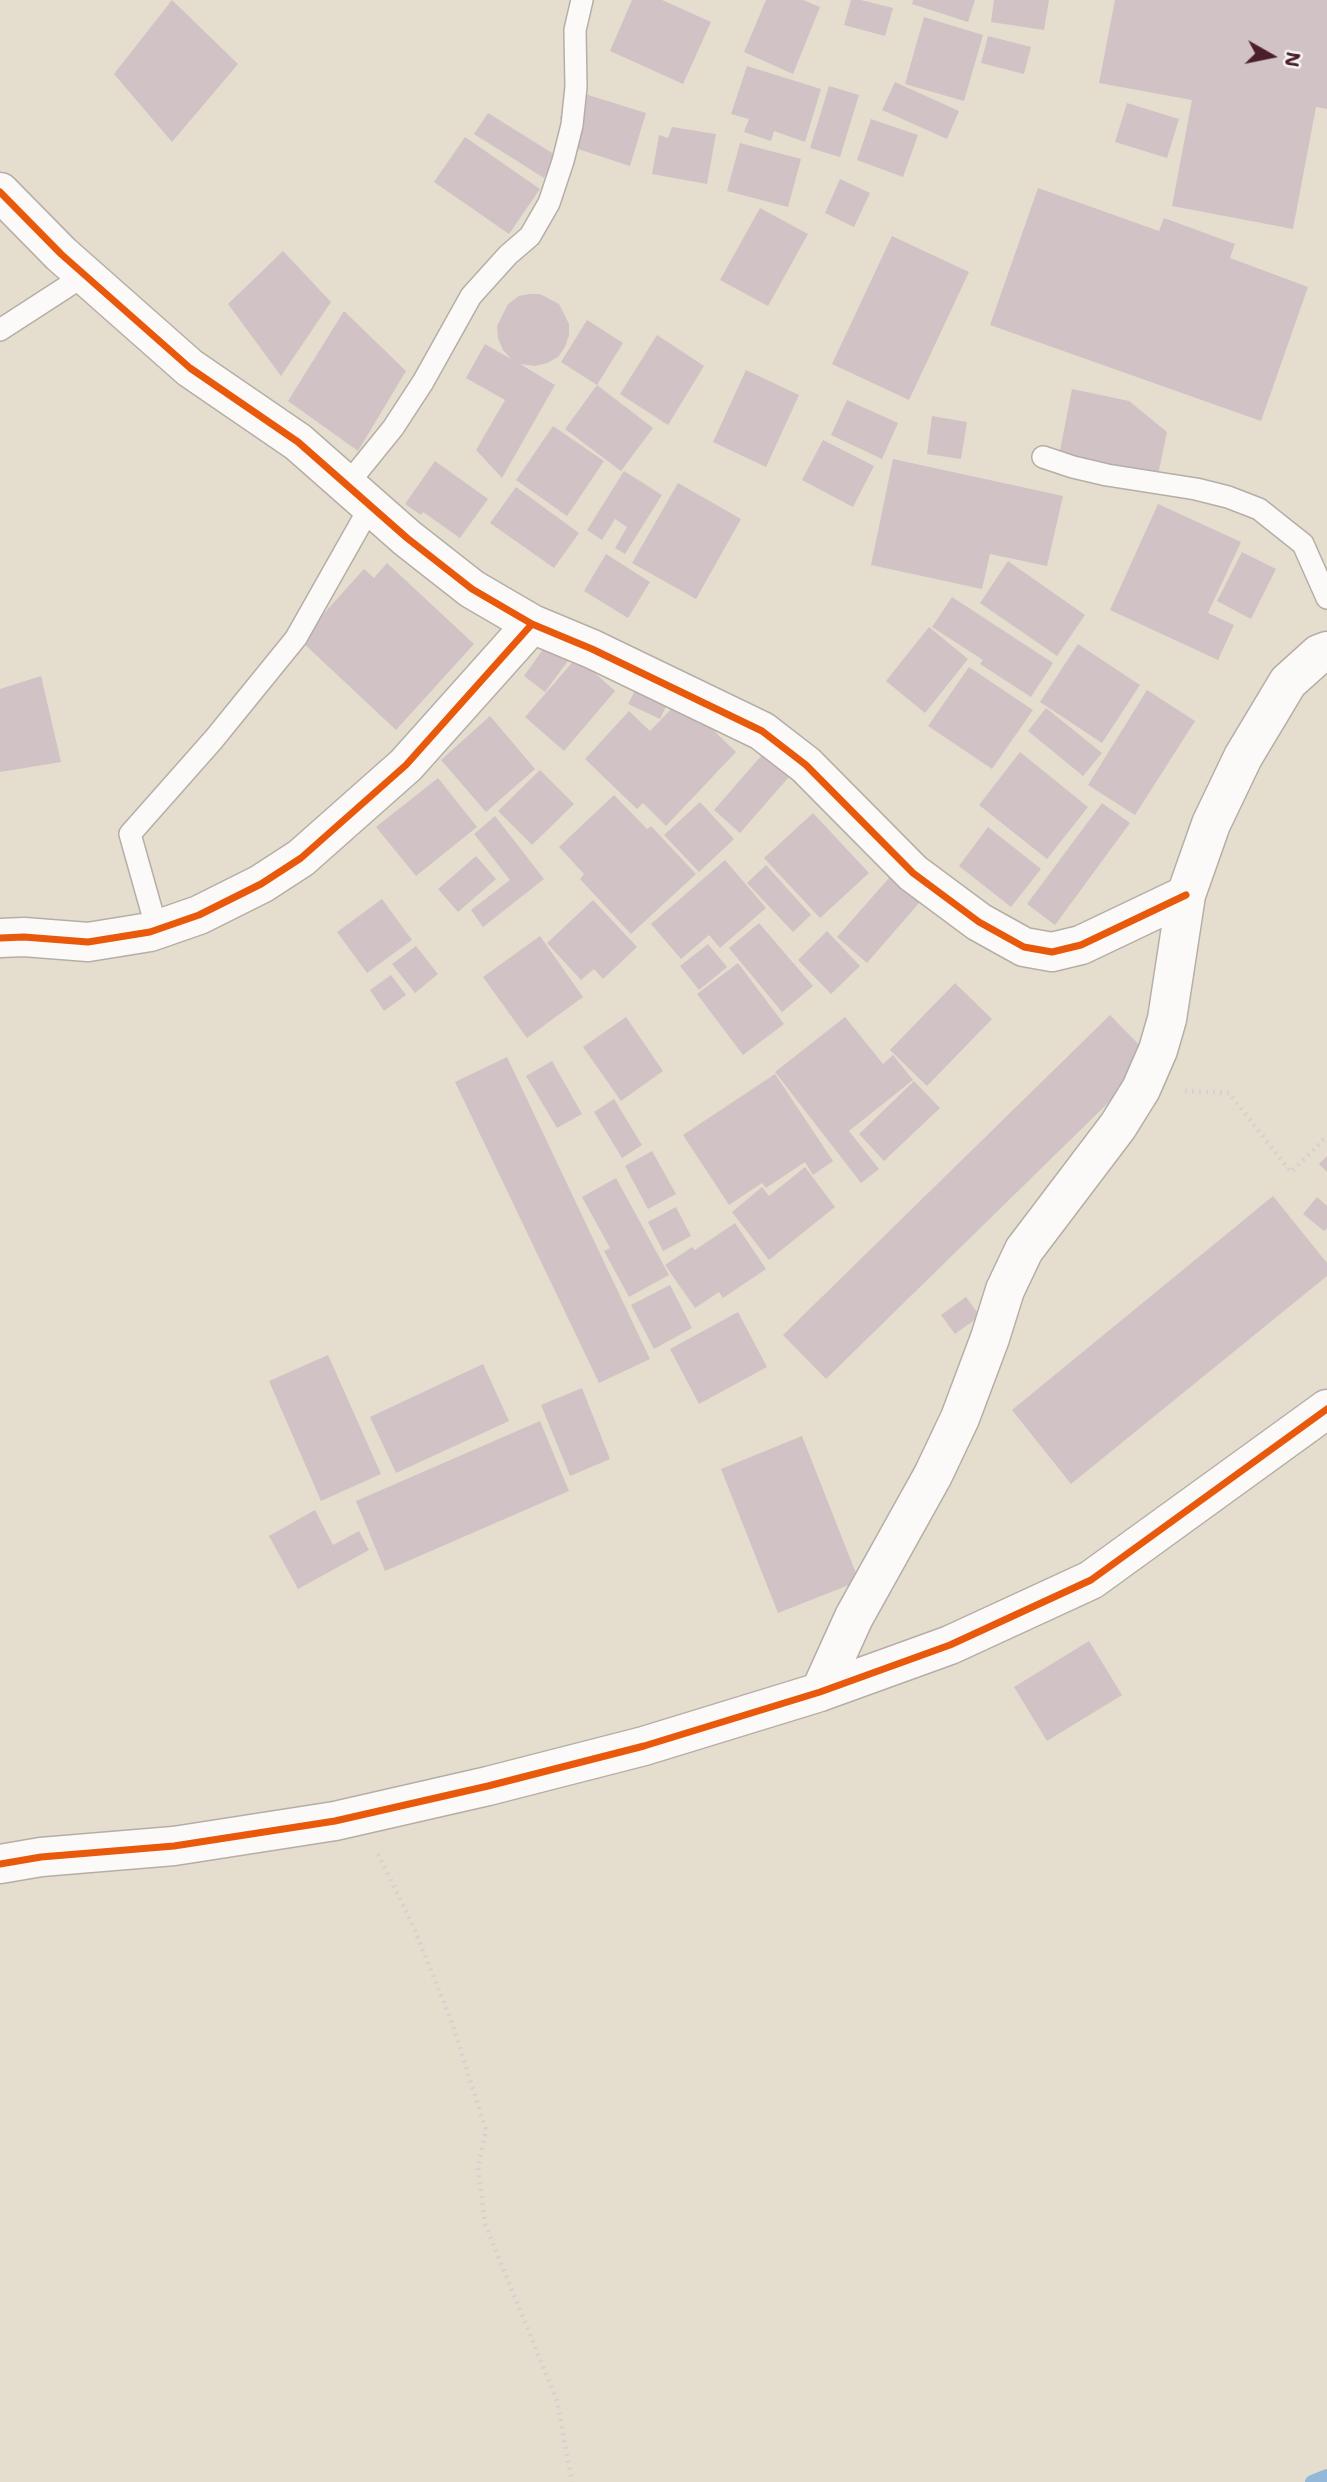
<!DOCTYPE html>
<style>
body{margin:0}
#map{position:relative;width:1327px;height:2482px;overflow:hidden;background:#e5decf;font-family:"Shantell Sans",sans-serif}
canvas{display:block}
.north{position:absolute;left:1236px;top:21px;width:70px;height:70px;-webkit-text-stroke:5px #f6f6f2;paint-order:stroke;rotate:99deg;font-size:19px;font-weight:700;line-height:28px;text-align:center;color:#4a1f2b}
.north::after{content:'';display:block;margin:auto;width:24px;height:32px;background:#4a1f2b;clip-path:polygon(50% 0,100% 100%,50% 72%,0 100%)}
</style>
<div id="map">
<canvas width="1327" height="2482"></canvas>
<div class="north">N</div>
</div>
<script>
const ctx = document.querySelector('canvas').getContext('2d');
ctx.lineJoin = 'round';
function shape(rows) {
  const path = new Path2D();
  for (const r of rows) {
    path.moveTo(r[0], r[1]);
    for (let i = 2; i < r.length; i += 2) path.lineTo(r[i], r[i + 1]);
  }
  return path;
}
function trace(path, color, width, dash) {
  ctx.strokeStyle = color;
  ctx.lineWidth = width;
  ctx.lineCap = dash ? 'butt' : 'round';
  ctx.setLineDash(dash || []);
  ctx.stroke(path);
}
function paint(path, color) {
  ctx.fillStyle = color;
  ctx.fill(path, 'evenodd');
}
trace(shape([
 [1312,2482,1327,2476]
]), '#94b8da', 14);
paint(shape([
 [172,0,238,64,172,142,114,74],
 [632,0,662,0,711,22,683,84,610,51],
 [766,0,803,0,820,7,793,74,744,52],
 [851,0,861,0,893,8,885,36,844,25],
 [913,0,975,0,968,22,912,4],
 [994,0,1049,0,1044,30,991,22],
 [1115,0,1327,0,1327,109,1316,107,1293,229,1172,206,1192,100,1099,83],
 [924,17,983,35,964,101,905,84],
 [988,36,1031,47,1024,74,981,63],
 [747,66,821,89,805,142,774,131,771,141,744,132,749,119,731,114],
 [895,82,959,111,947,139,882,110],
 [829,86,859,95,840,157,810,148],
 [569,89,646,113,630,166,575,148,560,118],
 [1127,103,1179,119,1167,158,1115,142],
 [488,113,557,156,544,178,474,134],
 [871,119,918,135,903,177,857,160],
 [672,127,716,134,707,184,652,174,659,135,668,138],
 [465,137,540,189,509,234,434,182],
 [740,143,801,159,788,207,727,191],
 [840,179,870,193,854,227,825,213],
 [1038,188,1159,231,1164,218,1235,244,1230,258,1308,287,1261,421,990,325],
 [760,208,808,234,768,306,720,280],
 [892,236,969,272,909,400,832,364],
 [283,251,331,302,281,376,228,304],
 [529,294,540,294,559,304,569,324,569,335,565,347,558,357,547,363,535,366,520,364,555,385,502,478,476,450,505,400,466,378,485,344,511,359,503,350,498,338,497,326,508,304,519,296],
 [344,311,406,371,358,451,288,401],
 [587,320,623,343,597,385,561,362],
 [657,335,704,366,668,425,620,394],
 [746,370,799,395,766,467,713,442],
 [597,385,653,428,621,471,565,429],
 [1072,389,1129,401,1167,432,1158,475,1059,456],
 [847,400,898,423,882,459,831,435],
 [932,416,967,422,961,459,927,454],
 [553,426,604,461,567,516,516,480],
 [823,440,874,466,853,507,802,480],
 [893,459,1063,496,1047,566,990,554,982,589,871,565],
 [435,461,488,499,460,538,423,512,421,515,405,504],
 [624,471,662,495,625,554,615,548,627,527,615,519,602,540,587,530],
 [678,483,741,519,696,599,632,563],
 [516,487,579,533,554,568,490,523],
 [1158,504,1241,542,1208,613,1234,625,1218,660,1110,610],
 [1242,552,1276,569,1251,619,1217,601],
 [606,554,650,582,628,618,584,591],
 [1008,561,1085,615,1057,656,980,603],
 [387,563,474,644,396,730,300,640,364,569,374,578],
 [952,597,1053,663,1031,697,980,664,983,660,932,627],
 [929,627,968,659,925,713,886,681],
 [551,638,573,654,545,692,524,676],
 [1078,644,1140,685,1102,743,1040,702],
 [577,657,615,691,564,751,525,717],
 [969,667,1033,710,992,769,928,726],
 [41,676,61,762,0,772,0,689],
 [640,681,671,696,660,719,628,704],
 [1147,690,1195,721,1135,815,1088,785],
 [681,699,736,752,666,826,643,803,637,809,585,759,629,711,650,731],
 [1046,708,1102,753,1083,776,1028,731],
 [490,716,535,769,486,812,441,760],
 [768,748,795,770,740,833,714,810],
 [1020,752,1088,807,1047,859,979,805],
 [540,770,574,804,532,845,498,811],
 [438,778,477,827,416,876,376,827],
 [614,795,647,829,651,826,696,874,631,934,580,879,584,874,559,847],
 [700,802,734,839,699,872,664,835],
 [1102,803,1130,823,1055,925,1027,904],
 [813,813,869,873,820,918,764,858],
 [495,816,544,879,483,927,471,910,510,880,474,834],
 [988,827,1041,869,1011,907,959,866],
 [476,856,496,879,458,912,438,889],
 [725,860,766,908,720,948,709,935,681,959,651,924],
 [766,865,811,915,793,932,747,883],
 [896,870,925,896,867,963,837,937],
 [382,899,412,940,367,973,337,932],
 [593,900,637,947,603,979,594,969,581,980,547,943],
 [759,923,813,986,782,1012,729,948],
 [827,931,860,966,831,994,798,960],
 [540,936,583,997,527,1038,483,977],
 [708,944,727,967,699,990,680,966],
 [416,946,438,974,415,993,392,964],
 [738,963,784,1024,743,1055,697,994],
 [391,975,406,995,384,1011,370,990],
 [955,983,992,1019,927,1086,890,1050],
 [1110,1015,1153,1059,826,1379,783,1335],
 [626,1017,663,1071,621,1101,583,1047],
 [845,1017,883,1064,893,1055,913,1080,849,1131,879,1169,861,1183,775,1072],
 [507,1057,650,1359,599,1383,455,1082],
 [552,1061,582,1114,557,1128,526,1076],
 [775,1074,833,1161,813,1175,805,1162,766,1188,762,1183,729,1205,683,1135],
 [914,1081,940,1108,884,1161,859,1134],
 [614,1099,642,1145,622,1158,594,1112],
 [652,1151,676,1194,648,1209,625,1166],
 [1327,1156,1327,1172,1319,1164],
 [805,1167,835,1207,769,1260,732,1212,762,1187,769,1196],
 [616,1178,669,1275,629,1297,604,1251,610,1248,582,1197],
 [1273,1196,1327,1263,1327,1276,1071,1484,1012,1410],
 [1317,1197,1327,1206,1327,1228,1324,1231,1303,1214],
 [676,1207,691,1236,663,1251,648,1222],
 [735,1223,766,1269,723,1298,719,1292,695,1308,665,1265,692,1247,695,1250],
 [670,1285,692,1328,654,1349,631,1305],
 [966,1297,980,1316,955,1334,941,1315],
 [738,1312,767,1367,699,1404,670,1349],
 [328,1355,381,1474,321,1501,269,1381],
 [483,1364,509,1421,396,1473,370,1417],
 [582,1388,610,1459,570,1476,541,1405],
 [540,1421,569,1491,385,1571,356,1501],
 [802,1436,859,1581,778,1613,721,1469],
 [315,1510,333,1545,359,1531,369,1550,298,1589,269,1536],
 [1089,1641,1122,1695,1047,1741,1014,1687]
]), '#d1c2c5');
const lane = shape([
 [0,330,85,275],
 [1043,457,1073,467,1107,475,1196,489,1228,497,1259,509,1303,544,1327,598],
 [346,486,393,428,423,382,471,296,508,255,530,236,549,203,563,161,572,125,576,87,575,30,582,0],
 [157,930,130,834,214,739,296,638,370,507]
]);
const street = shape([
 [0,192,61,254,190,368,298,442,407,538,472,589,532,624,592,649,762,731,806,765,913,873,979,922,1024,947,1052,952,1081,945,1186,895],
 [0,938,24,937,88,942,150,932,199,915,261,884,301,858,406,765,532,624],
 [820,1692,854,1617,933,1475,960,1418,990,1338,1005,1290,1024,1250,1118,1126,1141,1089,1158,1050,1167,1019,1186,895,1211,824,1243,757,1288,682,1319,654,1327,651],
 [0,1864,41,1857,174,1846,335,1821,488,1786,644,1746,820,1692,950,1645,1091,1580,1327,1409]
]);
trace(lane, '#b6aea6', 24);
trace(street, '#b6aea6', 41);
trace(shape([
 [1185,1091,1229,1093,1291,1172,1327,1136],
 [378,1854,410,1919,450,2017,486,2130,478,2168,485,2224,557,2401,572,2482]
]), '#d5d1ce', 4.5, [2, 5]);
trace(lane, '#fbfaf8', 21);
trace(street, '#fbfaf8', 38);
trace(shape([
 [0,192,61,254,190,368,298,442,407,538,472,589,532,624,592,649,762,731,806,765,913,873,979,922,1024,947,1052,952,1081,945,1186,895],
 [0,938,24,937,88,942,150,932,199,915,261,884,301,858,406,765,532,624],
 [0,1864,41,1857,174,1846,335,1821,488,1786,644,1746,820,1692,950,1645,1091,1580,1327,1409]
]), '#e8590c', 7);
</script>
